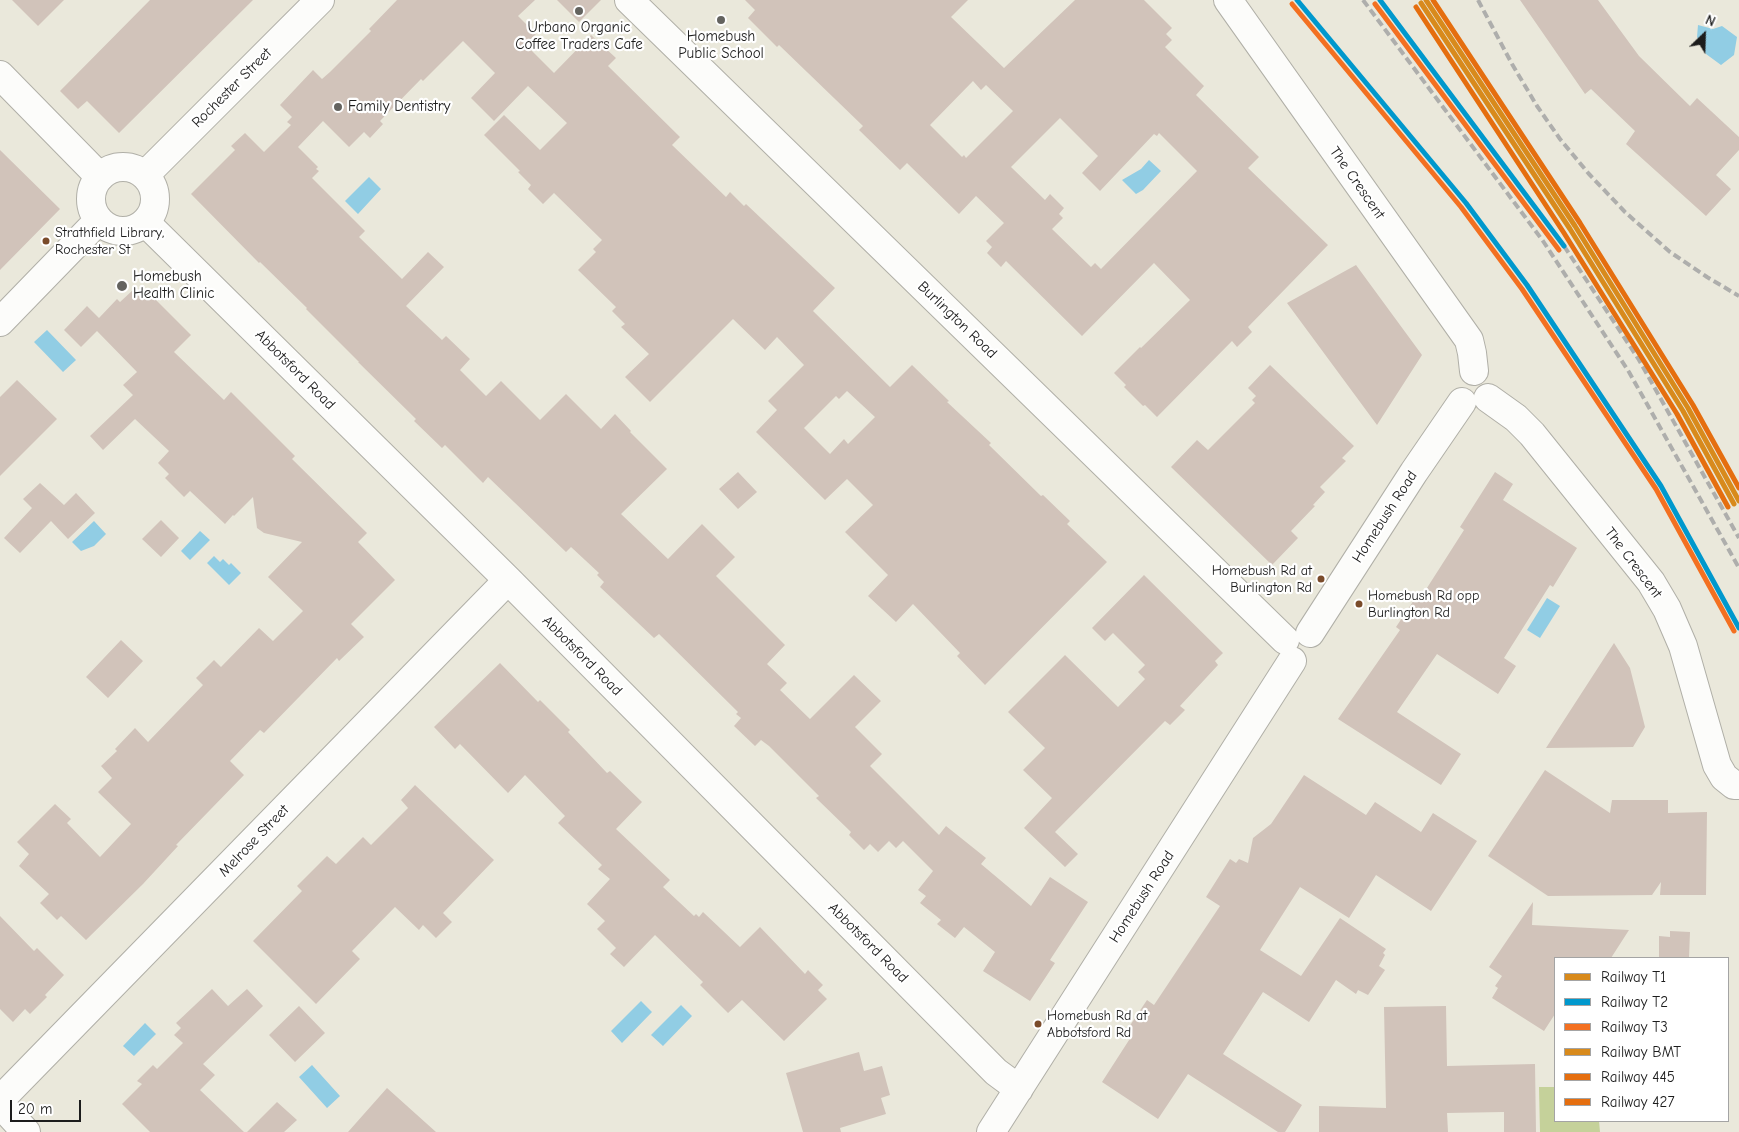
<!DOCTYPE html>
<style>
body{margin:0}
#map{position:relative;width:1739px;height:1132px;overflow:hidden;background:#eae8db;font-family:"Comic Neue",sans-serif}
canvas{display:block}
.legend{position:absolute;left:1554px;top:957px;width:175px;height:165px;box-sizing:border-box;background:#fff;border:1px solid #a4a4a4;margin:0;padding:6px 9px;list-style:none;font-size:15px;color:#1c1c1c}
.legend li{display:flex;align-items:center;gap:10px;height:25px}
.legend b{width:25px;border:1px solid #a4a4a4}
.north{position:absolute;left:1679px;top:10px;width:50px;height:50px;-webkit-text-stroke:4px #fff;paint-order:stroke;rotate:24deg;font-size:14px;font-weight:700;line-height:20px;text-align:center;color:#1c1c1c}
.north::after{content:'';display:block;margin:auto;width:18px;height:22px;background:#1c1c1c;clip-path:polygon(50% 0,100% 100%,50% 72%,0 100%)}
.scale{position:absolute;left:10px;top:1100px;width:71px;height:22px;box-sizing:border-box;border:2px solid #1c1c1c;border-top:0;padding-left:6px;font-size:15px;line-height:18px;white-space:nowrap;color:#1c1c1c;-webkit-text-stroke:4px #fff;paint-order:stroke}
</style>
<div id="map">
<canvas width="1739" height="1132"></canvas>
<ul class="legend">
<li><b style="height:6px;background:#d88a1c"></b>Railway T1</li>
<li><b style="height:6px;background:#0098cd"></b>Railway T2</li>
<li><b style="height:6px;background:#f37021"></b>Railway T3</li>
<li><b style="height:6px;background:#d88a1c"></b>Railway BMT</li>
<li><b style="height:6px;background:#e56e0f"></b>Railway 445</li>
<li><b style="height:6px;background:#e56e0f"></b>Railway 427</li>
</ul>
<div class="north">N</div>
<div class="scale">20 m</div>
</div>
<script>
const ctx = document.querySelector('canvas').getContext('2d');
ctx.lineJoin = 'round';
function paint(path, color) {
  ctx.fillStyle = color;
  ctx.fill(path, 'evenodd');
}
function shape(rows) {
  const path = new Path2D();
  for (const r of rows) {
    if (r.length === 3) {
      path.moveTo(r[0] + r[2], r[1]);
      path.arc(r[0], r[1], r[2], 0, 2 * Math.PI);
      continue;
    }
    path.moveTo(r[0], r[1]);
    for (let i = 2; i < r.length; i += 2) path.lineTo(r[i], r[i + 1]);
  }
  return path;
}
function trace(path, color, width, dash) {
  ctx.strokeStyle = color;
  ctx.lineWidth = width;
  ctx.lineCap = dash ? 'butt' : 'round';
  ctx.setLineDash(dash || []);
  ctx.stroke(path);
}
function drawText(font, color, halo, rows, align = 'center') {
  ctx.font = font + ' "Comic Neue",sans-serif';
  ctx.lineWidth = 4.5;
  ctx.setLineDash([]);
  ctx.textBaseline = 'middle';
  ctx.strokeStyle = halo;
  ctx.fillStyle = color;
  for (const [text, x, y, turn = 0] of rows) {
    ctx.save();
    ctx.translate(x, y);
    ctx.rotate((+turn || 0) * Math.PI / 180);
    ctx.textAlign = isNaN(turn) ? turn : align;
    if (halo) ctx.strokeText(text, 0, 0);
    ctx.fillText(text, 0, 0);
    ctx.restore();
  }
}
paint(shape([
 [1539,1087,1555,1087,1555,1121,1599,1121,1600,1132,1540,1132]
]), '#c5d19a');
paint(shape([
 [1698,25,1713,29,1722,26,1737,37,1734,55,1721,65,1706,54,1697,37],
 [1149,160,1161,171,1143,190,1136,194,1122,180,1141,169],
 [369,177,381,189,358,214,345,201],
 [47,330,76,360,63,372,34,342],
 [94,521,106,534,94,546,81,551,72,542],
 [200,531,210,540,190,560,181,551],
 [214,556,220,562,223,559,229,565,231,563,241,573,229,585,207,563],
 [1547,598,1560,606,1540,638,1527,630],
 [641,1001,652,1012,622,1043,611,1031],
 [681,1005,692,1016,663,1046,651,1035],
 [145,1023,156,1034,134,1056,123,1046],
 [312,1065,340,1096,327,1108,299,1077]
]), '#91cde4');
paint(shape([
 [12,0,64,0,38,26],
 [150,0,253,0,119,133,87,101,78,109,60,91],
 [397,0,535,0,518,16,536,34,525,44,554,73,591,35,616,58,608,66,680,137,672,145,726,197,730,192,744,206,746,204,835,288,813,311,890,387,912,365,949,401,947,402,991,443,989,445,1041,496,1043,495,1070,521,1067,524,1107,562,985,685,957,656,960,653,913,604,896,622,868,596,888,575,845,532,873,505,847,479,825,500,756,432,777,410,768,401,804,365,777,337,765,350,733,319,650,402,625,377,649,354,621,327,625,324,612,311,616,307,578,270,596,252,593,249,602,240,554,193,543,204,528,189,531,185,518,172,520,171,484,135,504,115,540,150,567,123,528,86,494,121,471,98,495,73,463,41,423,81,421,79,380,121,383,124,370,138,364,132,349,147,323,121,298,147,318,167,316,169,319,171,312,178,365,231,359,237,402,279,428,252,444,267,406,306,442,340,446,336,470,359,460,370,486,396,501,381,540,420,566,394,601,429,615,414,631,431,630,432,667,469,621,514,668,559,702,524,735,557,716,576,785,645,767,664,787,683,780,690,810,719,854,675,881,701,855,727,882,754,870,766,939,835,946,826,986,858,981,864,1031,906,1050,877,1088,902,1050,960,1055,963,1030,1001,983,971,995,952,964,927,955,938,937,924,941,920,920,903,926,896,918,890,933,871,903,841,896,848,889,841,878,852,870,844,864,850,849,835,851,832,816,798,819,796,769,746,761,740,755,746,734,726,741,718,736,714,738,712,659,634,654,638,600,587,604,582,597,575,599,573,571,547,566,552,488,477,483,483,445,445,442,448,414,421,416,419,358,362,359,362,306,309,307,308,260,262,259,263,191,194,235,150,231,146,245,133,264,152,291,125,287,122,292,117,280,105,313,70,322,79,330,72,371,31,369,29],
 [847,391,875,417,848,444,844,439,830,454,804,428,836,396,839,399],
 [557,0,601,0,579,22],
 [745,0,968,0,951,17,1004,68,1075,0,1144,0,1172,28,1166,34,1172,40,1165,47,1204,86,1196,95,1259,157,1248,168,1328,245,1248,327,1252,332,1237,347,1232,341,1157,417,1145,405,1143,406,1124,387,1126,385,1114,373,1140,347,1141,348,1190,300,1154,263,1082,336,1006,261,1001,267,987,253,992,247,986,241,1004,223,976,196,959,214,907,163,900,170,859,130,863,126,779,45,777,47,748,18,755,10],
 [973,81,981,90,986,85,1013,111,966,158,964,155,962,157,930,125],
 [1060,118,1098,156,1082,173,1100,191,1154,134,1157,136,1159,133,1197,171,1101,269,1095,263,1091,267,1052,229,1063,218,1059,214,1064,208,1050,194,1045,200,1011,167],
 [1520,0,1598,0,1639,56,1690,106,1697,98,1739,137,1739,150,1716,175,1731,189,1706,216,1626,144,1635,131,1591,89,1585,94],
 [0,150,60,209,0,270],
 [1356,265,1422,355,1377,425,1287,303],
 [133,290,141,298,148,292,191,335,174,352,224,400,231,392,295,456,292,459,367,533,358,542,395,580,351,624,364,637,339,661,337,658,264,733,260,730,230,761,244,775,176,845,178,846,143,884,86,940,61,916,57,920,40,903,49,894,19,866,29,854,17,842,55,804,71,819,67,823,100,857,131,824,98,792,112,778,101,766,117,751,115,749,135,728,148,742,203,685,196,678,214,660,221,667,259,628,273,641,303,611,268,577,302,542,264,533,257,528,253,497,234,516,233,515,225,524,190,491,184,497,165,478,169,474,158,463,169,451,135,419,103,450,90,436,133,395,123,385,137,372,97,331,81,347,64,330,87,306,99,318,117,299,120,302],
 [1270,365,1354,446,1342,458,1346,461,1320,487,1325,492,1313,505,1315,506,1291,531,1298,538,1272,565,1171,467,1197,440,1208,450,1255,403,1252,400,1256,396,1248,388],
 [17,380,57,419,0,476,0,397],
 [738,472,757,492,738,509,719,489],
 [1495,472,1513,484,1503,500,1577,548,1553,587,1550,585,1504,658,1516,666,1498,694,1437,654,1397,712,1461,754,1441,785,1338,719,1400,630,1396,627,1414,600,1418,602,1464,530,1460,527],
 [40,483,64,505,76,493,95,513,68,539,51,521,20,553,4,538,32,508,23,499],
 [161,520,179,538,161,557,142,539],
 [1144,575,1223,653,1215,661,1218,665,1180,706,1185,710,1170,725,1165,721,1055,832,1078,854,1065,867,1024,828,1052,798,1023,770,1045,748,1008,712,1065,655,1118,707,1145,679,1138,672,1145,665,1113,633,1105,641,1092,628],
 [121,640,143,661,108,698,86,677],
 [1614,643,1630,668,1645,727,1633,747,1546,748],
 [500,663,538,702,540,700,570,730,568,732,607,773,610,771,642,802,616,829,670,880,663,887,694,916,696,914,699,917,703,912,740,947,760,927,805,974,808,970,823,985,818,990,827,999,784,1041,742,1000,728,1013,700,985,703,982,655,935,624,967,610,954,616,948,597,929,605,921,587,904,610,879,598,869,602,865,558,823,565,816,525,775,508,793,460,744,455,749,434,727],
 [1545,770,1610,813,1612,800,1668,800,1668,813,1707,812,1706,895,1660,895,1661,882,1652,895,1548,896,1488,856],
 [1304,775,1366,815,1375,802,1421,832,1433,813,1477,841,1431,911,1376,875,1349,918,1300,887,1260,950,1301,976,1340,918,1386,949,1383,953,1385,955,1379,966,1385,970,1368,995,1358,990,1356,994,1336,980,1309,1022,1263,992,1223,1054,1302,1105,1285,1132,1278,1132,1188,1074,1158,1119,1102,1082,1131,1037,1125,1033,1147,1000,1154,1005,1220,906,1206,897,1230,859,1236,863,1239,859,1248,863,1253,838,1271,824],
 [415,785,494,860,443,913,452,922,436,938,423,925,419,930,395,907,352,951,360,959,316,1004,253,941,302,891,297,886,327,856,336,864,363,837,371,845,408,808,401,800],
 [1533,902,1532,925,1629,930,1611,958,1555,958,1555,1014,1544,1031,1492,998,1498,988,1495,986,1502,976,1489,967],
 [0,916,34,951,37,948,64,975,45,995,47,997,30,1014,25,1009,13,1022,0,1009],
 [1670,931,1690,932,1689,958,1659,958,1659,936,1670,937],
 [212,989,228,1006,247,989,263,1006,203,1064,215,1075,200,1090,244,1132,150,1132,122,1104,142,1084,137,1081,153,1065,157,1069,183,1043,174,1035,181,1028,176,1023],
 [299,1006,325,1033,295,1062,269,1035],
 [1446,1006,1447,1066,1535,1064,1536,1132,1504,1132,1504,1112,1447,1113,1448,1132,1319,1132,1319,1106,1386,1108,1384,1007],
 [859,1052,864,1071,882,1066,890,1095,881,1098,886,1114,840,1128,841,1132,803,1132,786,1073],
 [387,1088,436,1132,348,1132],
 [277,1102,297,1120,284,1132,247,1132]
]), '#d1c3ba');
const minor = shape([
 [629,0,1285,640],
 [1228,0,1469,340,1472,353,1474,371],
 [0,75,100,177],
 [123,199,32],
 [145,175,320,0],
 [145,222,508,580,996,1072,1019,1089],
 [0,322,99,220],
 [1488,398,1516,418,1532,434,1651,582,1667,609,1683,646,1717,765,1724,777,1734,785,1739,785],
 [1310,633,1414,472,1462,402],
 [0,1100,508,580],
 [991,1132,1292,661]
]);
const major = shape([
 [0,1104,26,1132]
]);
trace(minor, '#b0afa7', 30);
trace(major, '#b0afa7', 30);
trace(minor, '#fcfcfa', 28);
trace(major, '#fcfcfa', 28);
trace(shape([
 [1363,0,1543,241,1629,372,1739,568],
 [1478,0,1512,64,1537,106,1560,139,1589,174,1625,212,1670,252,1707,277,1739,296],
 [1564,246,1639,360,1739,538]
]), '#aeaeac', 4, [8, 4]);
trace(shape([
 [1426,0,1575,226,1688,408,1739,501]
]), '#d88a1c', 5);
trace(shape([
 [1297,0,1466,203,1527,285,1661,486,1739,628],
 [1380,0,1564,246]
]), '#0098cd', 5);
trace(shape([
 [1292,4,1461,207,1522,289,1656,489,1734,631],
 [1375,4,1559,250]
]), '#f37021', 5);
trace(shape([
 [1421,3,1570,229,1683,411,1734,504]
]), '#d88a1c', 5);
trace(shape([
 [1433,0,1580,223,1693,405,1739,488]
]), '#e56e0f', 5);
trace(shape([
 [1416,7,1564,233,1677,414,1728,507]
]), '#e56e0f', 5);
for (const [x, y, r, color] of [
 [579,11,5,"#64635f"],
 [721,20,5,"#64635f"],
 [338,107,5,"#64635f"],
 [46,241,4.5,"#7a4b2a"],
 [122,286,6,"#64635f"],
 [1321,579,4.5,"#7a4b2a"],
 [1359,604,4.5,"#7a4b2a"],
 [1038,1024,4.5,"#7a4b2a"]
]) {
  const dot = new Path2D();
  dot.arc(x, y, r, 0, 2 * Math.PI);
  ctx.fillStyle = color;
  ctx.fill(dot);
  trace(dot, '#fff', 2);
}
drawText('14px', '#1c1c1c', '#fff', [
 ["Strathfield Library,",55,233],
 ["Rochester St",55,250],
 ["Homebush Rd at",1312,571,"right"],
 ["Burlington Rd",1312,588,"right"],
 ["Homebush Rd opp",1368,596],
 ["Burlington Rd",1368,613],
 ["Homebush Rd at",1047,1016],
 ["Abbotsford Rd",1047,1033]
], 'left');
drawText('15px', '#1c1c1c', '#fff', [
 ["Urbano Organic",579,28],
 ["Coffee Traders Cafe",579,45],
 ["Homebush",721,37],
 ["Public School",721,54],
 ["Family Dentistry",348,107,"left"],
 ["Homebush",133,277,"left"],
 ["Health Clinic",133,294,"left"]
]);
drawText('15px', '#1c1c1c', '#fff', [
 ["Rochester Street",232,88,-45],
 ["The Crescent",1357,183,55],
 ["Burlington Road",957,320,44],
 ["Abbotsford Road",295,370,45],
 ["Homebush Road",1385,517,-57],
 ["The Crescent",1633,563,53],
 ["Abbotsford Road",582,656,45],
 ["Melrose Street",254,841,-46],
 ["Homebush Road",1142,897,-57],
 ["Abbotsford Road",868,943,45]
]);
</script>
